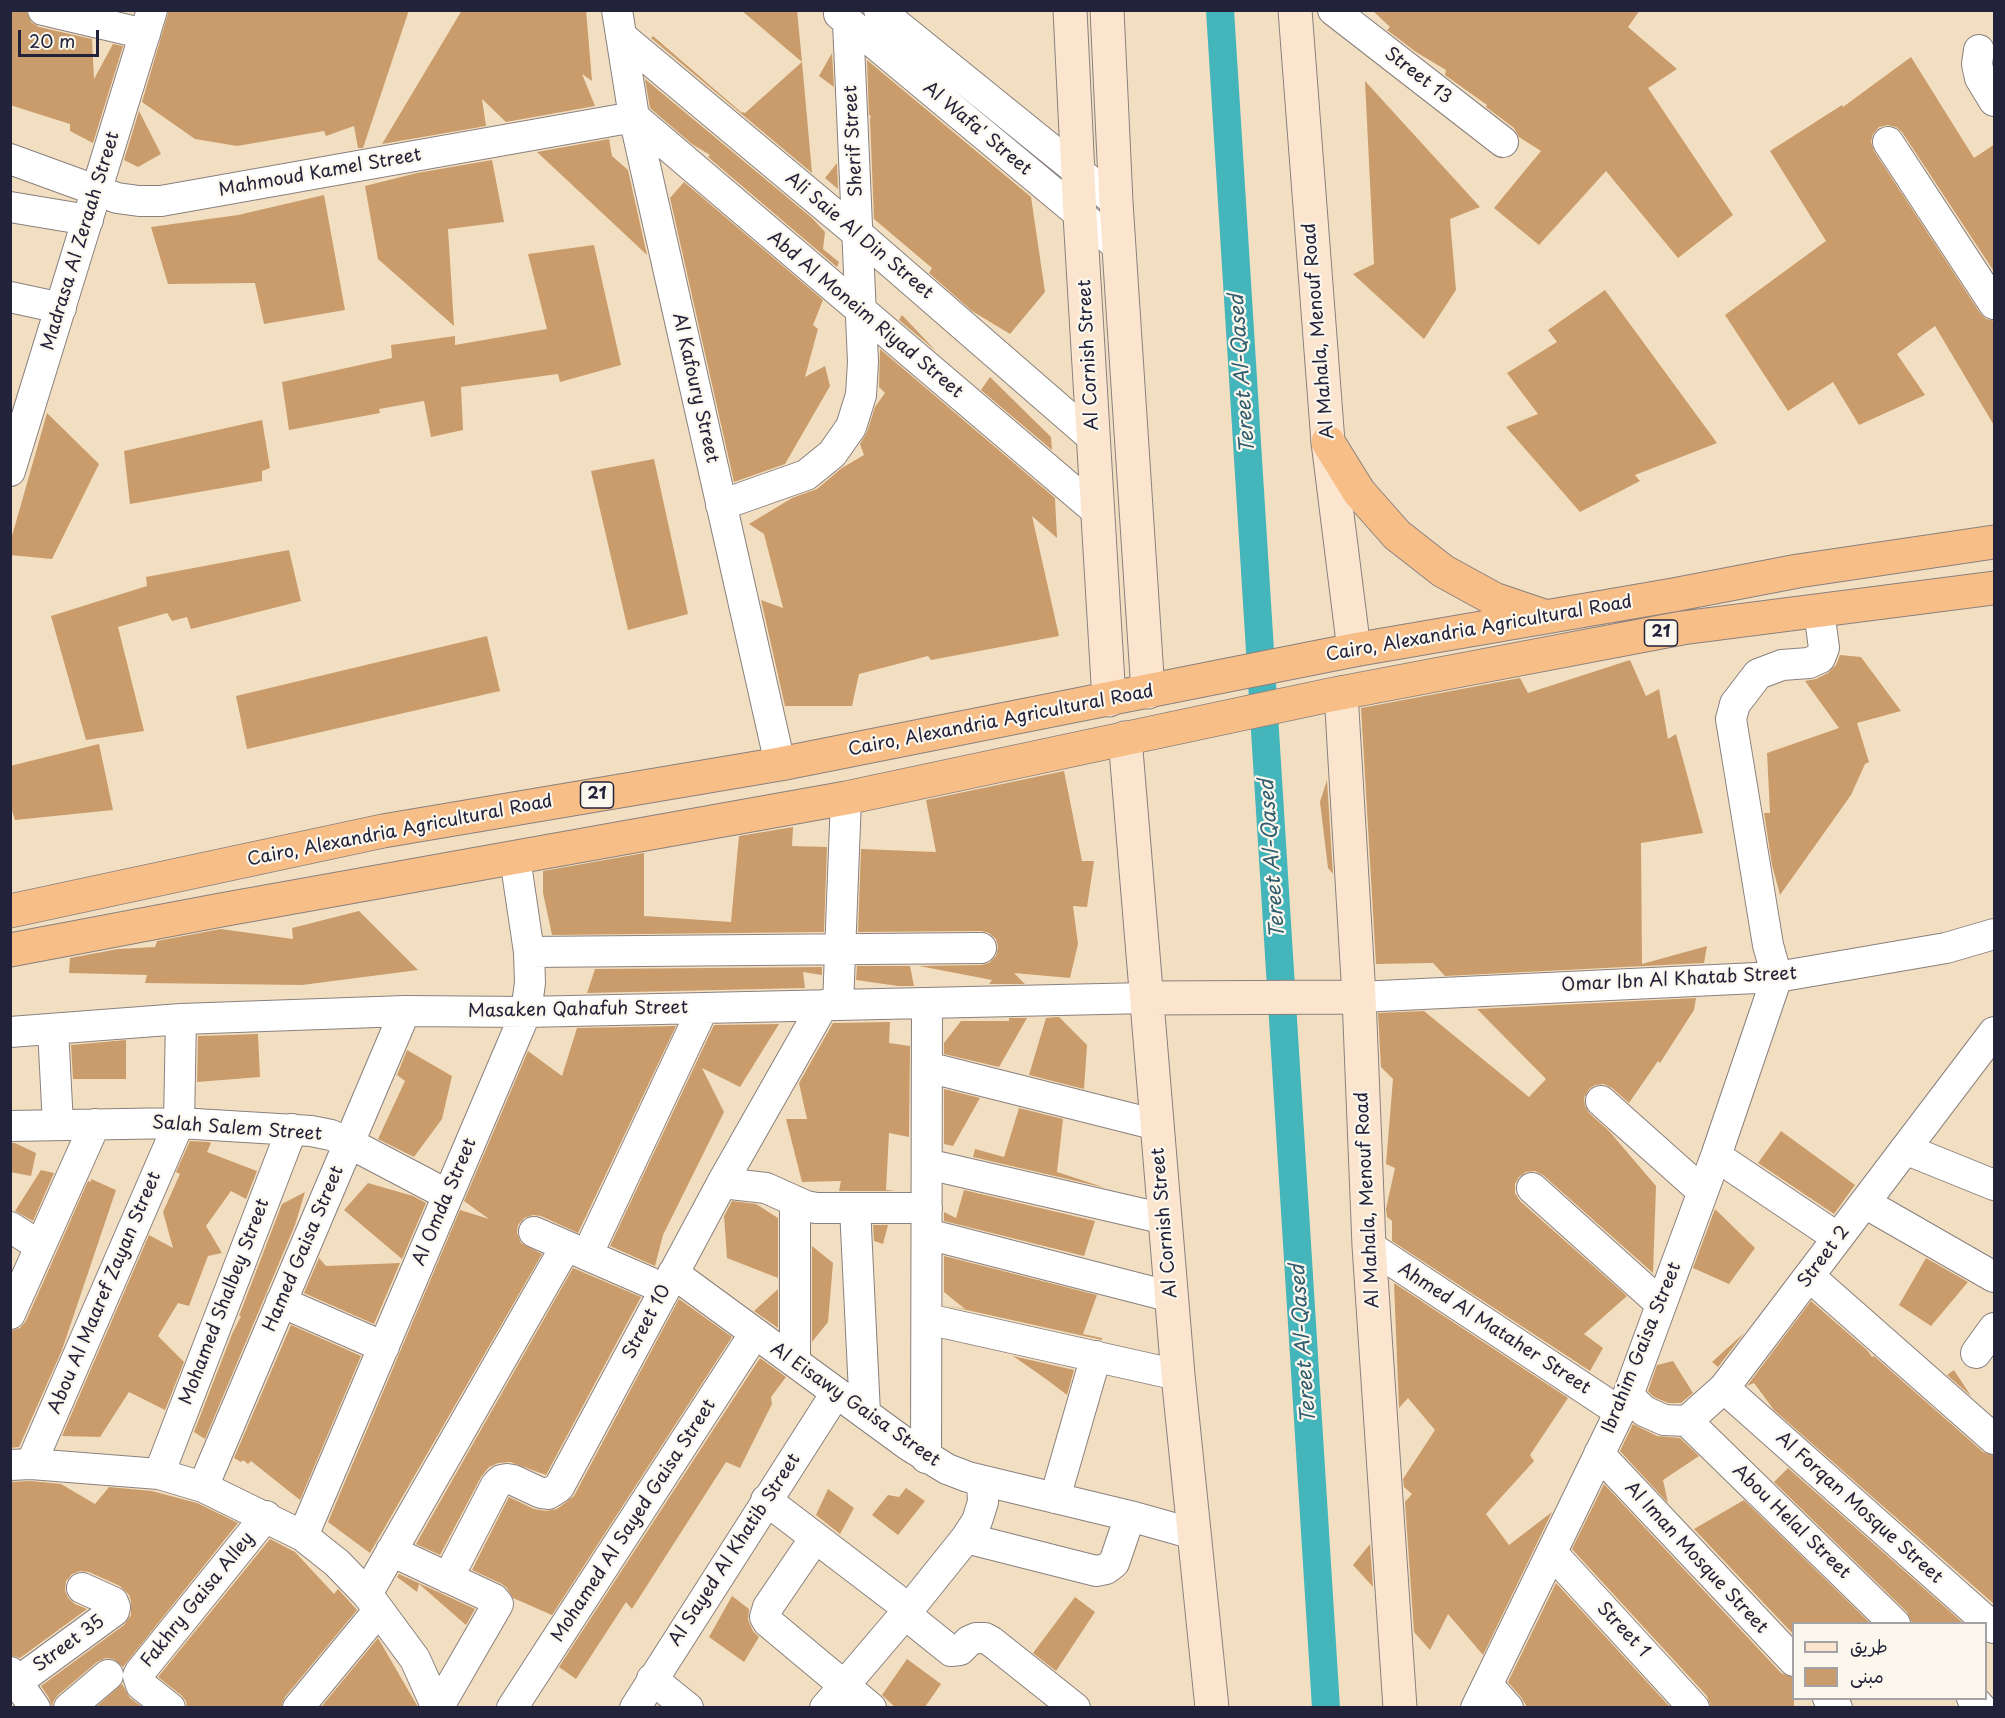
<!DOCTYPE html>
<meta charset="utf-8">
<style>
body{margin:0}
#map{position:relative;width:2005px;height:1718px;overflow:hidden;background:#f2dfc1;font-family:"Playpen Sans","Playpen Sans Arabic",sans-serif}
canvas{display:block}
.frame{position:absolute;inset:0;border:12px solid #22223b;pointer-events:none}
.legend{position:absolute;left:1792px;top:1622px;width:195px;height:78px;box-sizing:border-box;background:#fbf7ec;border:2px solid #a4a2a5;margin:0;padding:8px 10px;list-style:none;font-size:18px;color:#22223b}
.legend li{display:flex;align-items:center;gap:12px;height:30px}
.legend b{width:30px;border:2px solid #a4a2a5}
.scale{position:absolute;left:18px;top:30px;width:81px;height:27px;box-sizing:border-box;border:3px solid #22223b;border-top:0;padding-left:8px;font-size:18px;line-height:21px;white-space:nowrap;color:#22223b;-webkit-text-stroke:4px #fbf7ec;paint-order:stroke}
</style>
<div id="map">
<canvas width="2005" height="1718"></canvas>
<div class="frame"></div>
<ul class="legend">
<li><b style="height:8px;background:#fce5cf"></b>طريق</li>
<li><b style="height:16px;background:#ca9c6b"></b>مبنى</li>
</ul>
<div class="scale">20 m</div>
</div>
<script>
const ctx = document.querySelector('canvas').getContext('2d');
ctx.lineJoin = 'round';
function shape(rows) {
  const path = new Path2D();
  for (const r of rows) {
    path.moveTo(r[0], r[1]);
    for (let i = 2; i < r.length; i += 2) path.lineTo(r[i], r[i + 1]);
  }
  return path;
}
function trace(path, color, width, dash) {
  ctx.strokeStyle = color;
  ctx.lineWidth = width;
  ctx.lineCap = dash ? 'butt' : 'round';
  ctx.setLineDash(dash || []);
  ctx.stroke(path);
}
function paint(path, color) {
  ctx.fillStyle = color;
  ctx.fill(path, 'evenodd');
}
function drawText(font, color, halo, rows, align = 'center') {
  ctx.font = font + ' "Playpen Sans",sans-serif';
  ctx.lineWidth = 4.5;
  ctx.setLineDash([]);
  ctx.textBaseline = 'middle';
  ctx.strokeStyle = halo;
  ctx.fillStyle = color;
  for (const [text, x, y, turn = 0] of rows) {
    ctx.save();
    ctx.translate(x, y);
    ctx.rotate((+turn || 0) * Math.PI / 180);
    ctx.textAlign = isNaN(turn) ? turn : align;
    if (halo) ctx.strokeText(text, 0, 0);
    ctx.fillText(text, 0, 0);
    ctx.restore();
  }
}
trace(shape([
 [1220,10,1326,1708]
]), '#45b5bc', 28);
paint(shape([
 [10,10,26,10,31,22,39,27,92,39,94,79,113,44,123,46,93,143,70,131,70,124,10,105],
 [169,10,409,10,363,148,358,148,354,126,326,136,324,131,237,146,195,139,142,102],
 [462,10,586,10,592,81,582,74,595,106,506,122,482,99,486,126,382,144],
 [741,10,797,10,802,62],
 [1372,10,1640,10,1628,27,1677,69,1648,88,1733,215,1678,258,1606,171,1539,245,1494,208,1541,151,1519,137,1514,128,1486,107,1487,105,1445,75,1446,70,1416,52,1387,30,1390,27],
 [653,36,742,113,743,112,745,113,802,62,812,173,651,38],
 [832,53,834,87,819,76],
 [1911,57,1974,158,1995,144,1995,273,1902,132,1896,127,1888,125,1879,127,1873,134,1871,142,1874,151,1980,313,1986,319,1995,321,1995,427,1935,326,1897,354,1925,395,1859,425,1833,382,1788,411,1725,315,1826,241,1770,151,1842,105,1843,107],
 [867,60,1031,197,1045,292,1010,334,972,311,929,273,932,268,874,219,870,119,871,116,869,115],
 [645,79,812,218,825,232,823,249,839,262,837,267,708,157,710,155,692,144,650,108],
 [1365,81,1480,207,1450,219,1456,290,1424,339,1353,274,1374,264],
 [139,111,161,154,138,167,124,160],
 [609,139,612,156,628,170,647,255,537,152],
 [492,160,504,222,448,229,454,326,378,259,365,186,417,173],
 [837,163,838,189,825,178],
 [684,182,823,300,813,325,818,329,805,377,825,366,830,386,785,464,734,482,670,198],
 [324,195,345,310,264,324,255,283,168,284,151,227,238,215],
 [594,245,621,365,560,382,558,374,461,387,463,430,431,437,424,401,379,409,380,413,289,430,282,382,392,358,391,345,455,336,455,345,547,329,528,254],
 [1605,290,1717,443,1635,475,1640,481,1580,512,1506,427,1538,414,1507,373,1557,342,1548,330],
 [902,315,936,351,899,320],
 [880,349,1055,498,1057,538,1032,516,1059,636,931,660,928,656,859,674,852,706,785,706,761,600,783,608,764,534,749,524,792,498,817,489,842,468,864,455,860,444,867,432,875,407,885,393,879,387],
 [990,377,1051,437,1052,450,981,390],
 [47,413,99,464,52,559,10,555,10,543],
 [262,420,270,468,262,471,262,481,130,504,124,451],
 [654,459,688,614,628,630,591,471],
 [289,550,301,601,191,629,187,617,172,621,167,613,118,627,144,731,86,740,51,616,147,586,146,577],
 [487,636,500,691,247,749,236,696],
 [1840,655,1861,657,1901,711,1857,723,1869,762,1865,764,1851,795,1780,895,1772,865,1764,813,1770,813,1767,753,1839,728,1805,681,1816,679,1828,673,1836,665],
 [1630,660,1646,696,1659,689,1668,739,1676,734,1703,833,1641,843,1642,964,1707,946,1704,963,1445,976,1433,963,1376,964,1361,708,1520,678,1528,693],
 [99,744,113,810,15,820,10,804,10,766],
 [1064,771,1082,861,1094,861,1087,907,1073,906,1078,944,1070,978,1014,973,1025,984,989,984,992,980,919,966,981,965,989,963,996,956,998,947,996,939,989,933,981,931,858,932,861,849,936,852,926,800],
 [1327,780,1333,874,1328,868,1320,802],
 [793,827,792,846,827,847,824,932,552,935,543,893,543,871,644,853,644,916,731,922,739,836],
 [359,911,418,970,302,985,145,983,147,975,69,973,70,958,118,949,155,947,157,941,221,929,293,939,292,928],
 [857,966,910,966,914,986,898,986,856,980],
 [822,967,822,975,803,972,805,988,587,993,595,969],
 [1696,998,1694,1010,1660,1063,1658,1061,1629,1103,1612,1088,1604,1084,1595,1085,1589,1089,1584,1098,1585,1106,1589,1113,1609,1131,1656,1186,1653,1273,1543,1175,1535,1171,1526,1172,1519,1177,1515,1184,1515,1193,1520,1201,1627,1296,1584,1334,1603,1348,1590,1371,1392,1241,1392,1221,1387,1217,1386,1209,1395,1168,1386,1164,1393,1079,1381,1067,1378,1013,1424,1011,1529,1097,1546,1079,1477,1009],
 [1059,1017,1087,1045,1084,1089,1029,1075,1046,1018],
 [1009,1018,1027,1018,999,1067,944,1054,944,1043,961,1021,1009,1021],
 [890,1022,889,1043,910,1046,909,1137,889,1133,886,1190,896,1191,839,1191,841,1181,802,1182,786,1119,807,1119,799,1083,833,1023],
 [779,1024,740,1087,702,1068,724,1112,663,1235,655,1266,610,1246,714,1025],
 [676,1026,578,1233,541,1216,533,1215,524,1218,518,1225,517,1233,521,1243,542,1254,370,1553,328,1522,460,1210,489,1219,464,1201,528,1051,562,1076,577,1028],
 [258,1034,260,1077,197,1082,198,1036],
 [126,1040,126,1079,73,1079,71,1045],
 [407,1050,452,1076,442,1119,414,1157,378,1139,405,1081,397,1075],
 [944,1089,980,1098,953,1146,944,1144],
 [1019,1108,1063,1119,1057,1172,1106,1188,973,1157,975,1149,1004,1157],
 [1781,1131,1855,1185,1834,1214,1758,1163],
 [190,1141,209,1142,211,1143,207,1152,257,1171,246,1199,231,1191,206,1226,222,1253,208,1256,189,1306,178,1303,158,1336,184,1362,165,1410,129,1392,100,1437,62,1436,149,1235,173,1248,163,1212,180,1174,176,1172],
 [10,1143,15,1143,36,1153,31,1176,10,1172],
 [41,1170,54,1173,33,1221,15,1211],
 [91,1179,116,1190,62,1350,19,1447,10,1448,10,1331,20,1328,26,1321,88,1181,91,1182],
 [368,1183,413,1196,426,1203,402,1259,344,1210],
 [964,1190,1095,1221,1084,1256,944,1221,944,1212,956,1218],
 [305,1192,295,1225,205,1439,194,1432,232,1334,241,1316,239,1316,282,1204],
 [732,1201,756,1204,778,1218,778,1278,727,1258,724,1216],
 [1715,1209,1755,1248,1729,1284,1693,1268],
 [873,1225,888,1225,883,1244,874,1241],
 [812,1246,833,1263,828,1322,812,1342],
 [944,1256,1097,1295,1083,1334,1102,1338,1102,1340,944,1305,965,1309,944,1292],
 [319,1258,326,1266,400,1263,374,1324,304,1293],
 [1926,1258,1968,1282,1931,1326,1899,1305],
 [573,1268,641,1297,546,1475,510,1462,498,1463,489,1467,481,1477,440,1555,416,1544],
 [1394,1283,1568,1398,1530,1455,1534,1461,1486,1514,1509,1545,1552,1512,1483,1655,1448,1614,1430,1650,1414,1632,1405,1502,1412,1494,1404,1487,1403,1479,1435,1430,1408,1398,1399,1408],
 [778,1289,778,1328,754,1311],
 [679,1299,732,1337,552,1615,513,1598,507,1588,502,1584,472,1570,509,1497,534,1509,546,1511,557,1509,574,1496],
 [1811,1301,1867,1350,1872,1357,1874,1356,1983,1452,1995,1456,1995,1605,1774,1410,1754,1383,1747,1386],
 [291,1325,361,1356,300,1500,251,1461,248,1464,243,1460,241,1462,234,1458],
 [1744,1333,1718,1367,1712,1362],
 [1013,1356,1074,1370,1067,1395,1046,1379],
 [760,1358,786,1377,771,1397,772,1404,740,1468,726,1462,632,1609,626,1602,576,1679,559,1667],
 [1673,1361,1693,1393,1681,1403,1668,1403,1654,1397,1648,1391,1657,1365],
 [1954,1370,1971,1396,1947,1375],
 [1633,1424,1657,1436,1680,1438,1699,1456,1663,1480,1668,1503,1620,1451],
 [1788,1468,1963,1623,1912,1623,1907,1612,1774,1482],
 [31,1481,61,1484,95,1504,109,1487,152,1491,197,1503,238,1523,123,1667,113,1659,106,1658,97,1662,58,1695,53,1702,52,1707,49,1698,41,1686,124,1625,131,1615,131,1601,129,1595,120,1586,89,1572,80,1571,72,1574,66,1581,65,1590,68,1598,75,1604,87,1609,20,1658,10,1655,10,1482],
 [1604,1484,1781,1673,1794,1678,1794,1707,1711,1707,1707,1696,1572,1549],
 [906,1488,925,1501,898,1535,872,1515,888,1495,899,1497],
 [828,1489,854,1508,840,1534,816,1515],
 [1744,1500,1870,1623,1794,1623,1794,1635,1694,1529],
 [270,1539,295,1552,334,1594,338,1589,357,1610,285,1697,281,1707,187,1707,186,1701,181,1695,158,1677],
 [1370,1544,1373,1587,1353,1565],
 [399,1574,475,1609,466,1625,419,1584,417,1592,397,1577],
 [1556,1583,1670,1707,1527,1707,1521,1697,1508,1682],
 [732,1596,749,1609,748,1620,753,1631,759,1637,744,1662,709,1637],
 [1075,1597,1095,1612,1056,1671,1033,1653],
 [378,1638,418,1707,321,1707],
 [907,1659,941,1684,925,1707,895,1707,882,1695],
 [122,1684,130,1698,142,1707,96,1707]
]), '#ca9c6b');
const street = shape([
 [43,10,145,34],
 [617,10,634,117,780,764],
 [879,10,1116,202],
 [1333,10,1503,142],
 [839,14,1119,247],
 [621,36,858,234,1094,439],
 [1979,50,1977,64,1980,78,1994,101],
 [1888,142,1994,304],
 [10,159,117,198,139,201,161,201,634,117,1098,512],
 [10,207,88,220],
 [10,297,61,308],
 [10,471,152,10],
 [721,505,806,475,832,454,851,427,861,395,863,362,848,22],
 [529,952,981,948],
 [1359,997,1777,977,1946,948,1994,934],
 [838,1005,846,798],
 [53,1029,58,1125],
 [10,1032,181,1019,405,1011,526,1012,1147,998],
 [927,1067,1157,1125],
 [1601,1101,1702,1191],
 [10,1126,179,1123,311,1131,331,1135,349,1143,448,1195],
 [1905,1149,1994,1185],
 [1716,1156,1838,1238],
 [927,1164,1165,1219],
 [722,1183,766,1188,806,1206,816,1208,927,1208],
 [1532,1188,1661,1304],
 [1865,1203,1994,1277],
 [855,1208,865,1413],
 [10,1227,40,1246],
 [534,1232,665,1289],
 [927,1234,1172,1297],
 [1369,1246,1620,1412],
 [587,1255,703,1008],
 [673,1273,908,1445,947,1469,968,1477,1130,1516,1194,1534],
 [1809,1276,1994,1439],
 [281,1302,384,1347],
 [10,1314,95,1124],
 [927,1319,1178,1375],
 [1976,1353,1994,1328],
 [795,1362,795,1201],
 [1724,1388,1994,1628],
 [1628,1395,1644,1411,1664,1420,1687,1421,1724,1388,1994,1032],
 [1687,1421,1895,1624],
 [1599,1454,1794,1661],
 [926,1458,927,1003],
 [31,1464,179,1123,181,1019],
 [10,1465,31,1464,159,1474,203,1487,303,1536,337,1563,367,1594,415,1659,437,1708],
 [159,1474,292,1129],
 [203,1487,405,1011],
 [1055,1498,1096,1356],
 [766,1500,909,1609],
 [303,1536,526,1012,530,983,529,952,515,858],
 [815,1538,768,1607,765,1617,768,1622,871,1708],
 [966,1538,1096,1571,1106,1569,1114,1563,1130,1516],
 [391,1551,494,1599,498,1604,438,1708],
 [1552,1553,1694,1708],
 [448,1578,496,1485,501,1480,507,1479,513,1480,541,1493,548,1494,559,1487,722,1183,823,1005],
 [367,1594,566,1246],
 [905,1614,951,1651,960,1650,969,1641,976,1638,985,1638,992,1642,1075,1708],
 [10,1672,35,1708],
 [652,1679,688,1708],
 [17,1682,114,1611,115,1607,113,1602,82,1588],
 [1488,1685,1508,1708],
 [1828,1698,1837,1708],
 [1972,1698,1981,1708],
 [69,1708,108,1675],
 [170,1708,141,1685,138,1676,140,1672,266,1516],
 [298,1708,379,1610],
 [512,1708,755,1333],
 [635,1708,836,1393],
 [825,1708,905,1614,966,1538,977,1521,983,1502,982,1481],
 [1476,1708,1628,1395,1716,1156,1777,977,1768,945,1731,719,1735,704,1758,674,1782,665,1809,663,1820,658,1824,648,1819,611]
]);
const secondary = shape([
 [1070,10,1080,215,1109,700],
 [1107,10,1116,202,1148,692],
 [1295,10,1328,442,1354,650],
 [1341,693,1359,997,1369,1246,1400,1708],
 [1125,738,1178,1375,1212,1708],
 [1147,998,1359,997]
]);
const highway = shape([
 [1328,442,1359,492,1397,535,1443,571,1494,599,1544,616],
 [10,911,383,831,780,764,1354,650,1673,595,1798,571,1994,542],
 [10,950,221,910,846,798,1330,695,1682,628,1994,588]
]);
trace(street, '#8a807e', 32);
trace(secondary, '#8a807e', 35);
trace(highway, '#8a807e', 35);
trace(street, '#fff', 30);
trace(secondary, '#fce5cf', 33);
trace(highway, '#f7be88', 33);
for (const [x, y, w] of [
 [1661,633,33],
 [597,795,33]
]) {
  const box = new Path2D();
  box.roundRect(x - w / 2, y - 13, w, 26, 4.5);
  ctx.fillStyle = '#fbf7ec';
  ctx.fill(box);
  trace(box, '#22223b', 1.5);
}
drawText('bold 16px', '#22223b', null, [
 ["21",1661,633],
 ["21",597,795]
]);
drawText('18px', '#22223b', '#fbf7ec', [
 ["Street 13",1418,76,38],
 ["Al Wafa' Street",977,129,40],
 ["Sherif Street",854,141,-93],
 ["Mahmoud Kamel Street",320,173,-10],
 ["Ali Saie Al Din Street",859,236,40],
 ["Madrasa Al Zeraah Street",81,241,-73],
 ["Abd Al Moneim Riyad Street",865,315,40],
 ["Al Mahala, Menouf Road",1319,331,-95],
 ["Al Cornish Street",1089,355,-93],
 ["Al Kafoury Street",695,388,77],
 ["Cairo, Alexandria Agricultural Road",1479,629,-10],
 ["Cairo, Alexandria Agricultural Road",1001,721,-11],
 ["Cairo, Alexandria Agricultural Road",400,831,-11],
 ["Omar Ibn Al Khatab Street",1679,980,-3],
 ["Masaken Qahafuh Street",578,1010,-1],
 ["Salah Salem Street",237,1129,4],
 ["Al Mahala, Menouf Road",1368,1200,-93],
 ["Al Omda Street",445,1202,-67],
 ["Al Cornish Street",1165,1223,-95],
 ["Hamed Gaisa Street",304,1249,-67],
 ["Street 2",1824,1257,-53],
 ["Abou Al Maaref Zayan Street",105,1293,-67],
 ["Mohamed Shalbey Street",225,1302,-69],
 ["Street 10",647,1322,-62],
 ["Ahmed Al Mataher Street",1494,1329,33],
 ["Ibrahim Gaisa Street",1642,1348,-68],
 ["Al Eisawy Gaisa Street",855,1405,35],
 ["Al Forqan Mosque Street",1859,1508,42],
 ["Mohamed Al Sayed Gaisa Street",634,1521,-57],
 ["Abou Helal Street",1791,1522,44],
 ["Al Sayed Al Khatib Street",735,1550,-57],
 ["Al Iman Mosque Street",1696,1558,47],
 ["Fakhry Gaisa Alley",198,1600,-51],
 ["Street 1",1623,1630,47],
 ["Street 35",69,1644,-36]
]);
drawText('italic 20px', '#305d6f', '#fbf7ec', [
 ["Tereet Al-Qased",1243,374,-94],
 ["Tereet Al-Qased",1273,859,-94],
 ["Tereet Al-Qased",1304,1344,-94]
]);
</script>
